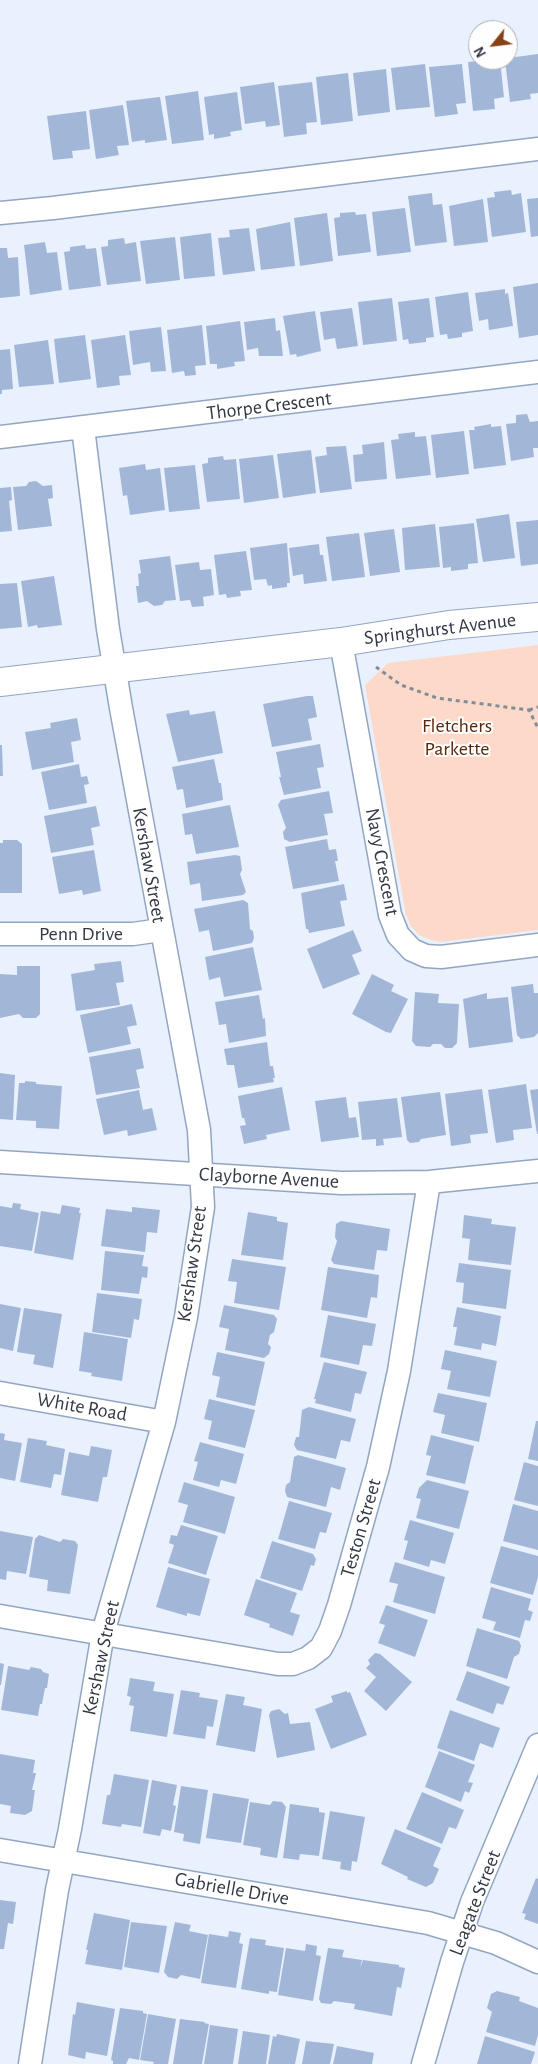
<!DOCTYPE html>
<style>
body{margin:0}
#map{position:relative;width:538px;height:2064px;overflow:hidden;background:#e9f1fe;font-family:"Alegreya Sans",sans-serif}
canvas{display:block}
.north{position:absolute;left:468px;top:20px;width:50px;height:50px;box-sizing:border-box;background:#fefefe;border:1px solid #acafb4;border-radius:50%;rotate:241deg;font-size:14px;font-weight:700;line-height:20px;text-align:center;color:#313844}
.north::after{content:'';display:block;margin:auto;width:18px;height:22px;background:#864118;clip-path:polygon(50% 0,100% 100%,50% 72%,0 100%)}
</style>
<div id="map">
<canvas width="538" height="2064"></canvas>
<div class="north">N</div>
</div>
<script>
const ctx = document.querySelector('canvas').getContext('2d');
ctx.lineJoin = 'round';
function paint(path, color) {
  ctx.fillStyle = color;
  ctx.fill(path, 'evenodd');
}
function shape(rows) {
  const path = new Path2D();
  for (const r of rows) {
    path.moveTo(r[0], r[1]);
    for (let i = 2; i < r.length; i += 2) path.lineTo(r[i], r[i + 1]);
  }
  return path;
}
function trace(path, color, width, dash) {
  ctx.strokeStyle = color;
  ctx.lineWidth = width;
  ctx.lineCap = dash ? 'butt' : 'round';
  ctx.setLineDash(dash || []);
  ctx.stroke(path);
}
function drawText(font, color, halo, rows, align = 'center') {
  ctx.font = font + ' "Alegreya Sans",sans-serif';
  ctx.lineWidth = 4;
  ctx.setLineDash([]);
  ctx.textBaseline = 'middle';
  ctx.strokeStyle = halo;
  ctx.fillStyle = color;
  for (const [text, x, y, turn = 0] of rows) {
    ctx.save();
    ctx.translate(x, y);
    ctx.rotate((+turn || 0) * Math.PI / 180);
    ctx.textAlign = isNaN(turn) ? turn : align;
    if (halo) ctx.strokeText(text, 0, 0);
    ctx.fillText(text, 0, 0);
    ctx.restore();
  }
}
paint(shape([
 [538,645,538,930,441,942,431,940,419,935,411,926,406,915,365,685,388,663]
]), '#fcd9c8');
paint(shape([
 [538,54,538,93,530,94,531,99,510,102,505,60,508,60,508,58],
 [488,60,500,60,504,97,494,99,495,109,473,111,468,62],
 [425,64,430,107,396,110,391,68],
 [462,64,466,103,456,104,458,114,435,117,429,67],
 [386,69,390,112,358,116,353,73],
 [348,73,353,121,321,125,316,77],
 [274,82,280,125,266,127,265,121,245,124,240,87],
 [312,82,317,122,306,123,307,134,284,137,278,86],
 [198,91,204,140,172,144,165,96],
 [237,92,242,130,230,132,231,136,214,139,214,134,209,135,204,97],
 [160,97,167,140,145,143,145,140,132,142,126,101],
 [123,105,129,145,117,146,119,155,96,159,89,110],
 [86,111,90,149,72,151,73,158,53,160,47,116],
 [511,190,512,195,521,193,526,232,492,237,487,198,495,197,494,192],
 [432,193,433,205,442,204,447,242,415,246,408,196],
 [538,198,538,236,531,237,527,199],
 [483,199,488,242,454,246,449,206],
 [405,208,411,252,377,256,372,212],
 [355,212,356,215,366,214,371,252,338,256,334,218,340,217,340,213],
 [327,213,333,261,300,266,294,218],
 [290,222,295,266,261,270,256,229],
 [249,228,255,271,223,275,218,238,230,237,229,230],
 [211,233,215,276,184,279,180,237],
 [175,237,180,280,146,284,140,241],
 [124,238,125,244,136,242,141,281,107,285,101,247,108,246,108,240],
 [45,242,47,253,57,252,62,290,30,295,24,245],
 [85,245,86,249,96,248,101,286,69,290,64,252,70,251,70,247],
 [0,248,7,248,8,258,18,257,20,296,0,298],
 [538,283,538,335,519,338,513,287],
 [505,289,505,294,508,293,513,326,489,330,488,319,479,321,475,293],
 [468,292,473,331,462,333,462,337,448,339,447,334,440,335,435,297],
 [392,298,397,341,363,345,358,302],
 [429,298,434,337,426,338,426,342,409,344,408,339,403,340,398,302],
 [352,308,358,346,337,349,335,338,324,340,320,312],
 [315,311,321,351,297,357,296,354,290,355,283,316],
 [275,318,276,331,280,330,283,356,259,356,258,348,247,350,244,322],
 [240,321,245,361,234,362,235,366,217,369,217,364,210,364,206,326],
 [202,325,206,365,195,366,196,375,185,376,184,371,172,373,167,330],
 [161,327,166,371,151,372,150,362,133,365,129,331],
 [85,335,91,379,59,383,54,339],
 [125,335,131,375,119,376,120,385,97,388,91,340],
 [48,340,54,384,19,387,14,345],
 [10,349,13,389,2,390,2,394,0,394,0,350],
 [527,414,530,422,538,421,538,448,533,448,534,457,511,461,506,424,516,423,516,415],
 [491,424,491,427,501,426,506,465,474,469,469,430,475,430,474,427],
 [464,431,469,474,436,478,431,435],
 [415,432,415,437,426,436,431,475,396,479,391,440,399,439,398,434],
 [384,442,387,479,355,482,353,455,363,454,362,445],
 [346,446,352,489,320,493,315,457,327,455,326,447],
 [311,450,316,493,283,498,277,454],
 [273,455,279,498,244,503,239,459],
 [223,456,224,460,236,459,240,499,207,502,202,464,208,463,208,458],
 [145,464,146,470,160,468,165,510,130,515,127,495,123,496,119,468],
 [195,465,200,509,169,512,164,468],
 [36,481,43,486,52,485,53,498,48,499,52,526,18,530,13,487,26,486,29,482],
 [11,487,12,500,9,501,12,531,0,532,0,488],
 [509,514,515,558,483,562,476,519],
 [538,520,538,564,521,566,516,522],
 [474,523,478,563,468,564,468,569,451,571,451,567,443,568,439,527],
 [435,524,440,567,405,570,402,528],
 [394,529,400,572,370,576,364,533],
 [359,533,365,577,332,581,326,537],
 [287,543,290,583,287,583,287,587,272,589,272,585,268,586,266,579,254,580,250,548],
 [319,544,320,555,323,555,327,581,304,584,303,574,293,576,289,548],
 [246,551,252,590,240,591,241,596,227,598,226,594,219,595,214,555],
 [170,556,176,600,165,601,162,605,154,606,147,601,138,603,136,586,139,586,138,574,141,573,139,560],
 [199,562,200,570,211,569,214,595,203,597,204,606,192,607,190,600,180,601,175,565],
 [54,576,62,625,38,628,37,625,28,627,21,581],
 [17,583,22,627,0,629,0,584],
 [307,696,313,696,317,717,308,719,312,740,272,747,263,704],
 [189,710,190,715,215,711,223,753,178,762,166,714],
 [77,718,81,740,71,742,74,762,32,770,25,732,51,728,50,723],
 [320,744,324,767,317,768,321,788,284,795,279,777,281,777,276,752],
 [0,745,2,745,3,776,0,776],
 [214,759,219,783,221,783,223,800,186,808,183,789,177,790,172,767],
 [79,764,81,777,87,776,89,784,84,785,87,803,49,810,41,772],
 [329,791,333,813,324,814,328,835,290,842,284,839,283,832,286,828,278,805,281,800],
 [230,805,239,847,196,854,192,834,185,835,182,814],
 [96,806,100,826,91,828,94,845,51,853,44,816],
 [327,839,329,850,336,849,338,861,335,861,339,881,293,889,285,847],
 [3,840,17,840,22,844,22,893,0,893,0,843,3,843],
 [94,850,101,891,83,895,82,890,59,894,52,857],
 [235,855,240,856,242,870,240,874,246,892,243,895,202,901,200,883,190,885,187,862],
 [344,884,347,900,340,901,345,926,309,933,308,929,306,929,301,893],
 [243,900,248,903,250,929,253,931,254,938,252,943,213,951,209,930,199,932,194,909],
 [353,930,362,951,352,955,360,974,323,989,307,949],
 [253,947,262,990,224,997,220,977,209,980,205,957],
 [121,961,124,982,116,983,120,1005,76,1011,71,974,95,970,94,964],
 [17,966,40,966,40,1014,36,1018,23,1018,19,1014,0,1018,0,974,17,975],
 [372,974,394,985,391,991,408,999,391,1033,386,1032,352,1014],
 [533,984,534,993,538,993,538,1033,534,1037,521,1039,517,1035,511,987],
 [415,992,439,994,438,1003,459,1004,457,1043,452,1048,445,1048,441,1044,433,1044,430,1047,416,1046,412,1041],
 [487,993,487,999,508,997,513,1042,469,1048,463,999],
 [259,995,263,1019,265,1018,266,1036,229,1043,226,1024,219,1025,215,1002],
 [132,1004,137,1025,127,1027,131,1044,88,1053,80,1015],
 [267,1042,270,1066,273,1066,275,1078,273,1078,274,1082,238,1088,234,1065,227,1065,224,1049],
 [140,1048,144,1068,136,1070,140,1088,96,1095,89,1057],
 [0,1073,15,1075,13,1120,0,1119],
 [25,1081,36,1082,36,1084,62,1086,59,1129,36,1128,36,1121,16,1120,19,1083,25,1083],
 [526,1084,532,1128,513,1130,514,1140,496,1143,488,1090],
 [282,1087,290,1130,266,1135,267,1139,244,1144,240,1126,246,1125,244,1118,242,1118,238,1096],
 [482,1089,488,1133,470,1135,471,1143,451,1146,445,1094],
 [538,1089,538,1134,537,1134,530,1090],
 [139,1090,143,1110,152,1108,157,1130,128,1136,127,1130,104,1135,96,1099],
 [440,1092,446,1135,421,1139,419,1142,410,1143,407,1140,401,1097],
 [346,1097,349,1118,356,1117,359,1137,321,1142,315,1101],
 [397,1098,402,1137,383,1139,384,1145,376,1146,376,1139,362,1140,358,1102],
 [13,1203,21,1204,20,1209,39,1213,32,1251,0,1246,0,1206,12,1208],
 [62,1205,80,1208,79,1213,81,1213,73,1260,34,1253,41,1211,60,1214],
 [132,1207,160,1210,157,1233,147,1232,145,1252,101,1246,106,1209,132,1212],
 [248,1212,277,1217,277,1221,288,1223,283,1260,241,1255],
 [464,1215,492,1219,491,1224,516,1227,511,1265,468,1260,470,1239,462,1238],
 [341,1221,390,1229,387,1251,377,1250,374,1270,334,1264,331,1260,337,1241,335,1237,336,1224],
 [105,1251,144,1255,142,1266,148,1267,147,1278,142,1277,139,1294,101,1290],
 [232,1259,286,1267,279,1310,234,1303,237,1282,228,1281],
 [459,1263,511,1270,506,1309,462,1303,464,1283,456,1282],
 [328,1267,379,1275,377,1298,371,1297,367,1318,321,1310],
 [97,1293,142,1299,139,1320,134,1319,131,1338,92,1332],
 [0,1304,21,1308,13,1351,0,1348],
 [224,1305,274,1315,277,1319,274,1332,270,1335,268,1344,271,1347,269,1354,264,1358,225,1350,229,1329,219,1327],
 [457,1307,501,1316,496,1346,482,1343,481,1350,454,1345,457,1327,453,1327],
 [24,1308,62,1314,53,1368,33,1364,35,1355,17,1352],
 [328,1315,376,1324,372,1346,363,1345,359,1365,320,1357],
 [84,1332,128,1339,122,1381,91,1376,92,1373,79,1371],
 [445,1350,497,1361,490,1397,447,1389,451,1371,441,1369],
 [217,1352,265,1362,255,1406,216,1397,220,1377,212,1375],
 [324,1362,367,1372,361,1394,355,1393,351,1412,315,1403,316,1399,314,1399],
 [438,1393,487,1403,479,1442,441,1433,445,1415,433,1412],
 [209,1399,255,1410,245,1448,208,1439,212,1421,204,1419],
 [309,1407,356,1419,350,1442,341,1440,336,1459,297,1450,294,1445,296,1437,299,1437,302,1410],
 [536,1421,538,1421,538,1461,528,1459],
 [0,1433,5,1434,4,1440,22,1443,15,1481,0,1478],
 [431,1435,474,1446,465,1484,426,1475,431,1456,426,1455],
 [28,1438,47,1441,46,1445,65,1449,61,1475,54,1474,51,1488,20,1482],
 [200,1442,244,1454,236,1484,221,1480,219,1487,193,1480,198,1462,194,1461],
 [91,1446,112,1450,107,1477,103,1477,98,1502,61,1495,69,1452,89,1456],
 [298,1455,346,1468,340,1490,331,1487,326,1507,287,1497,285,1491,286,1485,290,1482,294,1457],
 [524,1462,538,1466,538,1506,514,1500],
 [427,1480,469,1491,459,1529,416,1518,421,1499,416,1498,419,1488],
 [184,1482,235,1497,225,1534,183,1522,188,1505,178,1502],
 [289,1501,332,1513,326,1533,320,1532,315,1549,278,1539],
 [513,1504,538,1511,538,1550,503,1541],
 [410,1520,454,1533,445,1564,431,1560,429,1567,403,1559,408,1541,404,1540],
 [181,1525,218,1536,206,1575,168,1563,174,1545,169,1543,171,1535,177,1536],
 [0,1531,33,1537,26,1574,7,1571,6,1580,0,1579],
 [39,1535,60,1542,63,1539,75,1541,78,1545,70,1594,47,1591,48,1580,29,1577,35,1539],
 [272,1541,313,1554,316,1559,314,1566,311,1565,302,1591,260,1578],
 [501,1546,538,1556,538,1577,533,1595,490,1583],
 [395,1562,445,1577,435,1614,393,1602,398,1584,389,1582],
 [168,1567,210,1579,200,1616,187,1613,187,1616,156,1607],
 [256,1579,297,1593,290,1612,300,1615,293,1636,269,1627,270,1624,244,1615],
 [491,1587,531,1599,528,1610,533,1612,530,1621,525,1620,520,1638,493,1630,496,1622,482,1618],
 [386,1605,428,1620,415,1657,378,1643,385,1625,379,1623],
 [477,1628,519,1641,521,1646,519,1654,514,1657,507,1679,466,1666],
 [375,1653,380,1654,412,1682,386,1711,364,1691,376,1677,366,1668,370,1664,368,1660],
 [0,1663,4,1664,1,1685,0,1685],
 [8,1666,29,1670,31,1667,41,1669,43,1672,49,1674,47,1688,45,1688,42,1704,40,1704,38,1716,1,1710],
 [467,1671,510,1687,503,1705,497,1703,493,1714,456,1700],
 [130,1678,155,1682,153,1691,174,1694,167,1737,130,1731,134,1706,129,1705,131,1697,127,1696],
 [181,1690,200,1693,199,1697,218,1700,213,1727,207,1726,205,1739,173,1734],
 [347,1691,347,1693,350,1692,367,1735,331,1749,315,1709,333,1702,331,1696],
 [226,1694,245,1697,243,1705,262,1709,255,1752,216,1745],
 [279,1709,285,1714,288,1713,290,1724,310,1722,315,1750,277,1758,269,1715,271,1711],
 [450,1710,500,1728,493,1748,480,1743,474,1761,437,1748],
 [439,1751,475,1765,468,1782,473,1783,469,1793,465,1791,461,1802,425,1787],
 [0,1754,35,1760,33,1773,36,1773,32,1790,35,1790,32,1811,25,1815,10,1813,11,1806,0,1804],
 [114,1774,149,1780,141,1827,122,1824,121,1827,102,1824,107,1795,110,1795],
 [152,1780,177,1785,173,1805,176,1806,171,1831,162,1829,160,1836,143,1833],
 [181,1786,208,1790,200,1844,183,1841,184,1834,174,1832],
 [422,1792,464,1810,456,1829,449,1827,442,1844,406,1829],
 [213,1793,249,1799,241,1843,206,1838],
 [273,1801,282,1802,286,1807,277,1858,260,1855,261,1848,243,1845,250,1802,270,1805],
 [290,1804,319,1808,319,1812,325,1813,319,1856,300,1854,299,1860,283,1858],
 [330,1811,365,1817,357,1862,352,1861,351,1871,340,1869,341,1862,322,1859],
 [395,1829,441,1848,433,1866,439,1869,433,1883,426,1887,407,1879,408,1877,381,1864],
 [536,1878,538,1879,538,1924,524,1919,526,1914,522,1913],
 [0,1900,16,1902,13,1924,8,1923,4,1949,0,1949],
 [94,1913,130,1920,122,1970,85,1964,88,1950,86,1950],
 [131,1922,167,1926,159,1973,124,1967],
 [175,1922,191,1925,189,1931,208,1935,200,1979,181,1975,177,1979,168,1977,164,1972],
 [229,1931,241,1933,239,1943,243,1944,236,1988,201,1983,209,1934,228,1937],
 [250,1938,266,1940,265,1945,284,1948,277,1992,269,1991,269,1994,241,1989],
 [306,1944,317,1946,316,1955,321,1956,313,2001,278,1995,286,1948,305,1951],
 [328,1948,344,1950,342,1957,362,1960,360,1968,363,1960,399,1965,399,1967,405,1968,401,1988,397,1987,392,2016,354,2009,355,2004,334,2001,331,2004,321,2003,319,1999],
 [497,1991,520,1997,519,2001,538,2008,538,2035,535,2046,486,2032,492,2012,487,2008,491,1994],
 [77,2002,115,2009,107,2056,86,2052,85,2059,68,2055,73,2014,75,2015],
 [120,2008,143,2011,143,2013,147,2014,139,2060,129,2058,126,2064,113,2064,113,2061,111,2060],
 [148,2014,176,2019,168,2064,153,2064,154,2062,140,2060],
 [180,2019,205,2022,204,2023,209,2024,202,2064,173,2064],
 [210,2025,238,2029,233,2064,204,2064],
 [243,2031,270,2035,266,2064,238,2064],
 [277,2034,300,2039,295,2064,268,2064,273,2036,276,2037],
 [485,2036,535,2052,531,2064,477,2064],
 [306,2041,334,2044,330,2064,302,2064],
 [337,2046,374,2053,372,2064,333,2064]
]), '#a2b7d8');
const minor = shape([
 [0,213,53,208,538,149],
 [0,437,538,372],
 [341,642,390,915,398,935,412,950,426,956,441,957,538,945],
 [0,934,133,934,161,930],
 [0,1162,341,1183,429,1182,538,1171],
 [0,1393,164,1422],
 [0,1616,278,1664,293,1664,308,1658,321,1648,330,1631,339,1605,378,1467,399,1371,429,1182],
 [0,1850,428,1923,496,1943,538,1962],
 [30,2064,57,1890,70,1829,103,1633,164,1422,186,1317,203,1207,199,1130,121,708,108,629,83,428],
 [423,2064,452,1962,472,1902,538,1745]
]);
const tertiary = shape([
 [0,682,341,642,449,625,538,617]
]);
trace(minor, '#92a5c1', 25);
trace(tertiary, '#92a5c1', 30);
trace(shape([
 [376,667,401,685,437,698,529,710,538,728],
 [529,710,538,707]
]), '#848c98', 3, [4, 4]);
trace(minor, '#fff', 22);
trace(tertiary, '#fff', 28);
drawText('20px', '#313844', '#fefefe', [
 ["Thorpe Crescent",269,406,-7],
 ["Springhurst Avenue",440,629,-7],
 ["Navy Crescent",382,862,79],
 ["Kershaw Street",149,865,80],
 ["Penn Drive",81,934],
 ["Clayborne Avenue",269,1178,3],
 ["Kershaw Street",192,1264,-82],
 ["White Road",82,1407,10],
 ["Teston Street",361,1528,-74],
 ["Kershaw Street",101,1658,-78],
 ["Gabrielle Drive",232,1889,10],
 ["Leagate Street",475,1903,-69]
]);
drawText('20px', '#58270a', '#fefefe', [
 ["Fletchers",457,726],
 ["Parkette",457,749]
]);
</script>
